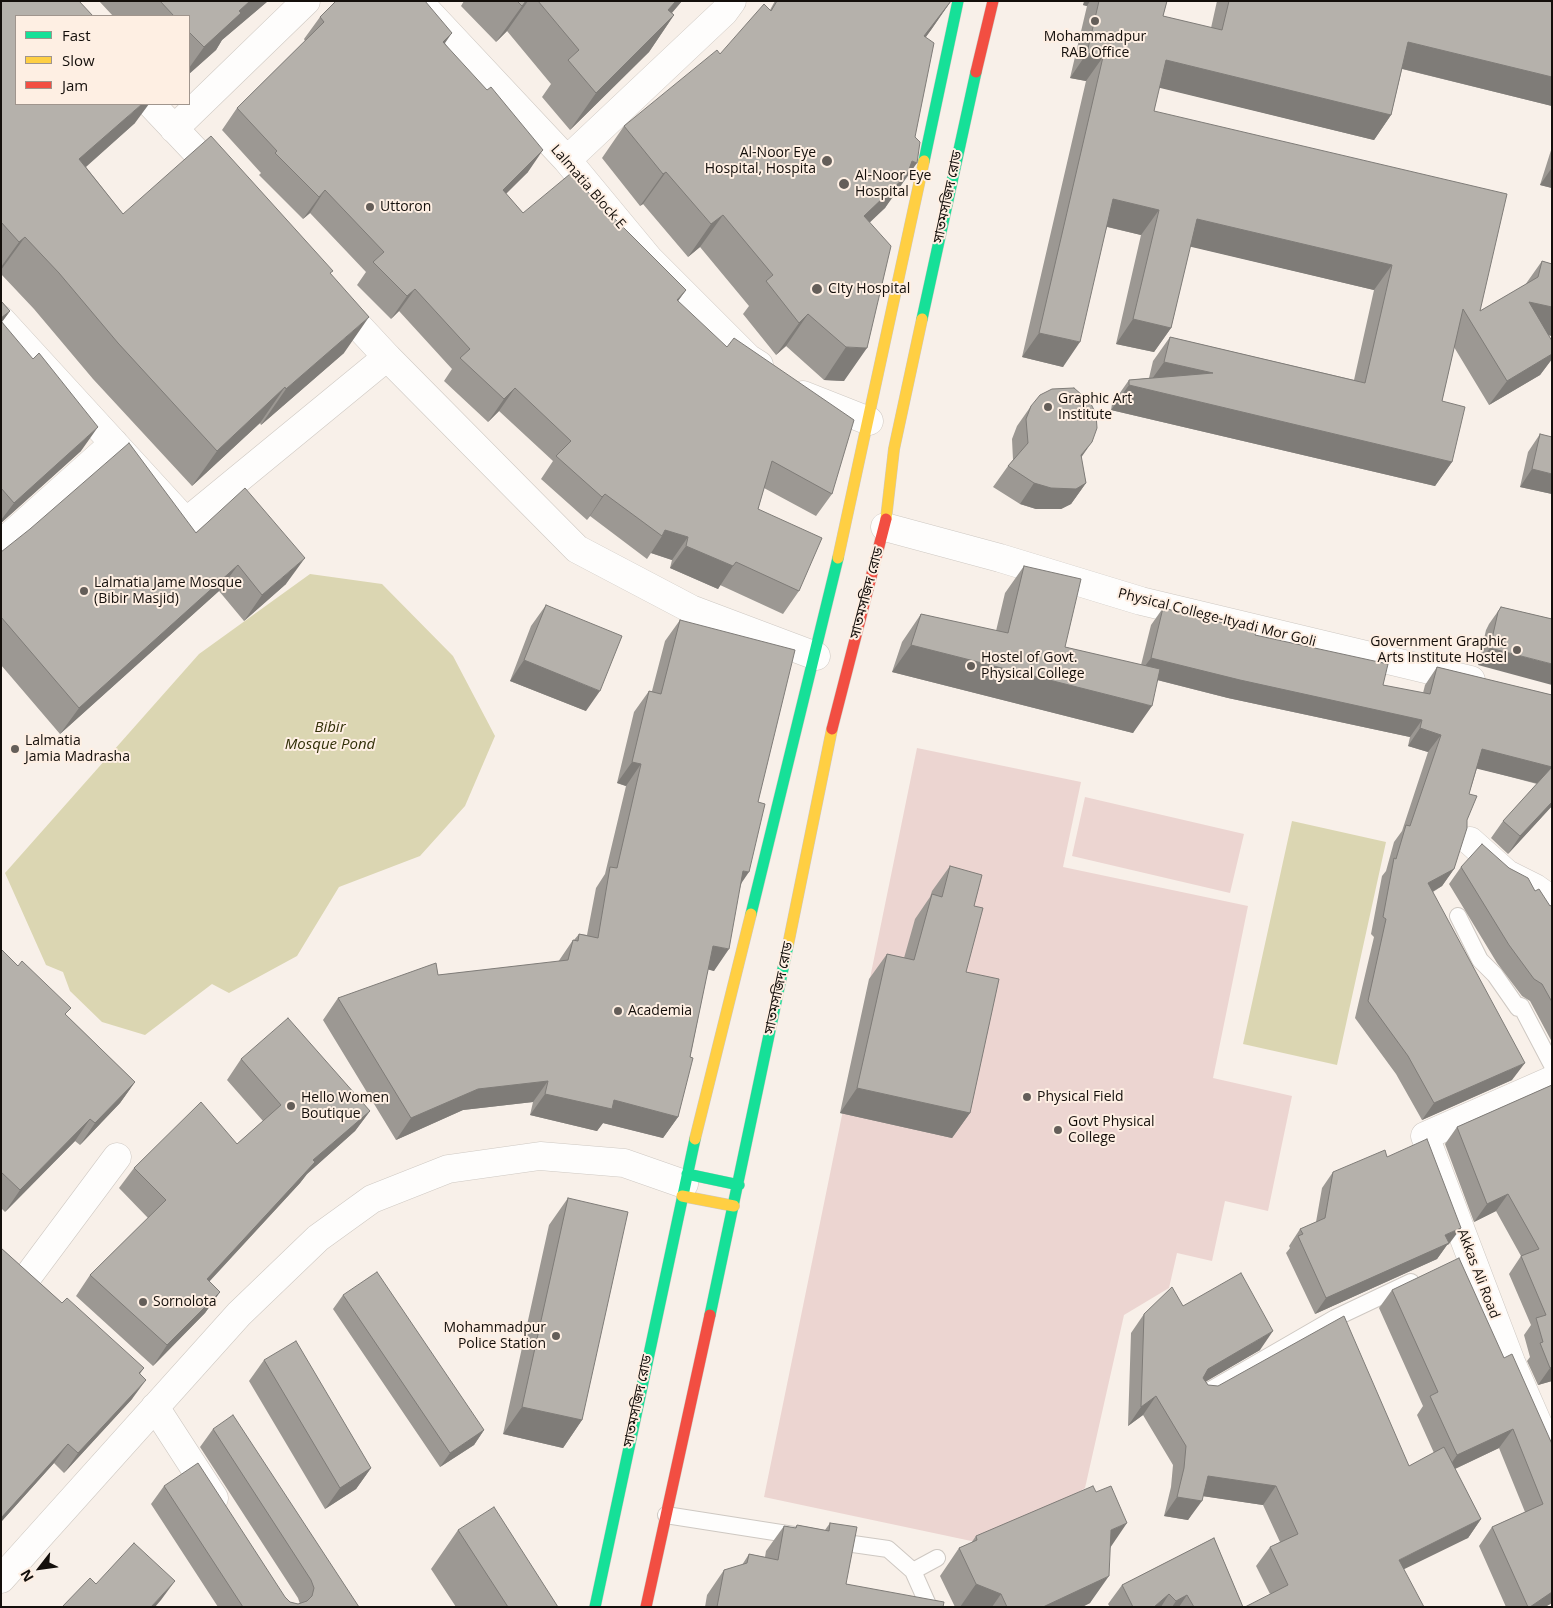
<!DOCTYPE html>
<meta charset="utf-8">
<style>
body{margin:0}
#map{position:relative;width:1553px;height:1608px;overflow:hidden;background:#f8f0e9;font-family:"Open Sans",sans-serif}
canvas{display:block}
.frame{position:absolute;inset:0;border:2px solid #140f0b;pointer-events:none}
.legend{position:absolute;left:15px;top:15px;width:175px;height:90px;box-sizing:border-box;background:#feefe3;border:1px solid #a0958d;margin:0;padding:6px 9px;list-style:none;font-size:15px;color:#140f0b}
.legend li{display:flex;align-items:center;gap:10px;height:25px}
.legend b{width:25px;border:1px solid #a0958d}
.north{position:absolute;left:15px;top:1543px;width:50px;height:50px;-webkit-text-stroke:4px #feefe3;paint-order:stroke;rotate:240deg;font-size:14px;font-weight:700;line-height:20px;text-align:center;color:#140f0b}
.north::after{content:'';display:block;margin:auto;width:18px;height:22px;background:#140f0b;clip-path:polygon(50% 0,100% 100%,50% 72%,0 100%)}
</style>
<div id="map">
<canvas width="1553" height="1608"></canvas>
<div class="frame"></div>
<ul class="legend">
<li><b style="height:6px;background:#16e098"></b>Fast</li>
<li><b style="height:6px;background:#ffcf43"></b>Slow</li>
<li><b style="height:6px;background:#f24e42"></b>Jam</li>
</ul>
<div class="north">N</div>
</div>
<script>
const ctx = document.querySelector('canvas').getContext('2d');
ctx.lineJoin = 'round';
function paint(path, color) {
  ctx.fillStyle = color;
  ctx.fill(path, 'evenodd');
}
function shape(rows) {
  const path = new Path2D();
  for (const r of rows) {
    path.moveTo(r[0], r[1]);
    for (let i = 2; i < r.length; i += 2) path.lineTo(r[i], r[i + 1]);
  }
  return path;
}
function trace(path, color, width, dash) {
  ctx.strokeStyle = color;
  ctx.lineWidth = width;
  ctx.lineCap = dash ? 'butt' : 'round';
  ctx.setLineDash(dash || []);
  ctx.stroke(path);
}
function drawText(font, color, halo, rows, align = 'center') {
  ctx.font = font + ' "Open Sans","Noto Sans Bengali",sans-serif';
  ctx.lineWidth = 4;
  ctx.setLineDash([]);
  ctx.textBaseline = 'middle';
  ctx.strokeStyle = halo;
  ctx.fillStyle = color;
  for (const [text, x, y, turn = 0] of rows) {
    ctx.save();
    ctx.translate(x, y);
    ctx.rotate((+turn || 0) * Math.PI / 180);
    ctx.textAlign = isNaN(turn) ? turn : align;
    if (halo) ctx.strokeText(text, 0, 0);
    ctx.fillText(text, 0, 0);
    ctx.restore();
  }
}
paint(shape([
 [917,748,1081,782,1063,867,1248,906,1213,1078,1292,1096,1268,1211,1225,1201,1212,1261,1177,1253,1169,1288,1124,1315,1085,1488,1070,1498,976,1542,764,1497],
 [1085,797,1244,834,1230,893,1072,856]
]), '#ecd5d1');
paint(shape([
 [310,574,382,584,453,656,495,736,465,806,420,856,339,887,297,956,229,993,212,984,145,1035,102,1022,70,991,63,972,46,965,5,873,199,654],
 [1292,821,1386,842,1337,1065,1243,1044]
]), '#dbd6b2');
const lane = shape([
 [1458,916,1480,960,1495,975,1518,1008,1521,1006,1552,1065],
 [1200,1396,1335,1318,1411,1282],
 [666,1515,800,1536],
 [832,1541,888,1549,913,1571,929,1607],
 [913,1571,937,1558]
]);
const street = shape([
 [418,1,567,160,649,259,748,358,759,365],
 [151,104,221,178],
 [174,129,306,1],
 [567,160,724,12,732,1],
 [335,301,387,357,577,549,691,609,816,656],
 [1,320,186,522,387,357],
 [803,395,869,421],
 [885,527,1000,558,1141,601,1471,680],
 [1,544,114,443],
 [1470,841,1507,874,1535,888,1552,900],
 [1552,1080,1425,1136,1511,1362,1552,1456],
 [29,1275,117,1157],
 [155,1407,214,1498],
 [1,1579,239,1314,318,1238,372,1199,448,1169,540,1156,624,1163,684,1184]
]);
const fast = shape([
 [924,161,958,1],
 [922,319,976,72],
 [751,914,838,558],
 [687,1174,739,1185],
 [710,1315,788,945],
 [595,1607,695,1139]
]);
const slow = shape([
 [886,519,894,449,922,319],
 [838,558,924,161],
 [788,945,832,729],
 [695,1139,751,914],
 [682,1196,734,1206]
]);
const jam = shape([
 [976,72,993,1],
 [832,729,886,519],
 [646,1607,710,1315]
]);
trace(lane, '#cec8c2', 18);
trace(street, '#cec8c2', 29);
trace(fast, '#cec8c2', 12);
trace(slow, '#cec8c2', 12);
trace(jam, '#cec8c2', 12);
trace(lane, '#fefdfc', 16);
trace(street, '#fefdfc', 28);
trace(fast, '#16e098', 11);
trace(slow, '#ffcf43', 11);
trace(jam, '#f24e42', 11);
paint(shape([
 [1,1,135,123,86,167,123,214,331,274,344,353,261,425,260,423,192,486,93,379,34,309,1,274],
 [99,1,268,1,222,40,216,50,189,74,189,16,113,16],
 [464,1,682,1,672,13,674,15,649,52,570,130,542,97,551,84,507,31,496,42,461,6],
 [775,1,951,1,926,37,894,195,893,195,885,208,869,222,844,381,824,380,786,346,776,355,743,314,749,306,700,247,688,257,643,204,640,206,602,158,624,126,720,54,770,10],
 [1084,1,1167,1,1163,16,1211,28,1217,1,1547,1,1552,106,1402,69,1391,115,1374,140,1159,87,1154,111,1480,311,1525,285,1542,261,1552,264,1552,336,1548,335,1552,341,1552,359,1540,375,1489,405,1454,347,1442,401,1452,462,1435,486,1111,410,1112,404,1129,380,1149,378,1153,361,1170,337,1354,380,1374,290,1190,246,1171,328,1154,352,1116,344,1141,235,1107,227,1063,367,1022,357,1086,81,1070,78,1087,6,1083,5],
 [320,17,445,43,528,172,506,194,523,213,686,290,678,301,832,494,816,516,764,488,758,509,799,591,783,614,720,585,718,589,670,568,672,560,651,553,647,559,590,516,587,520,541,479,553,461,499,411,488,422,444,381,452,369,399,311,391,319,357,285,366,272,310,213,303,219,259,175,261,173,222,130,237,108,305,41,304,39],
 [1552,147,1552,188,1540,185],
 [1,301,10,311,2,322,81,451,1,523],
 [1031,406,1081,458,1086,483,1071,504,1061,509,1036,509,1020,504,993,487,1008,466,1013,460,1012,439,1017,426],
 [1540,434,1552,494,1520,487,1528,452],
 [196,533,286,584,244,621,219,591,60,734,1,665,1,552],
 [1024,566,1065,647,1141,665,1151,625,1163,608,1255,635,1383,685,1423,693,1425,685,1437,667,1552,695,1552,806,1508,854,1491,838,1503,821,1537,784,1477,768,1469,794,1467,820,1454,869,1442,886,1433,892,1512,1080,1422,1120,1396,1074,1355,1018,1374,937,1371,934,1382,876,1386,871,1394,842,1402,831,1428,752,1408,746,1410,737,1228,698,1157,680,1133,733,892,672,902,642,921,614,996,631,1005,593],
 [546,605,586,711,510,681,531,626],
 [1501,607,1552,619,1478,665,1486,630,1489,624],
 [680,620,758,802,741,885,714,971,708,969,678,1117,663,1138,603,1123,597,1131,530,1115,533,1102,463,1110,396,1140,323,1020,338,998,438,975,558,962,573,940,574,940,579,934,587,935,596,888,605,874,626,786,617,783,634,712,649,691,652,691,665,641],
 [950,866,974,906,966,972,970,1113,952,1138,840,1113,869,979,887,954,904,958,915,919,930,897,932,891],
 [1461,867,1535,891,1550,906,1552,905,1552,1042,1530,1001,1522,996,1497,963,1449,884],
 [1,949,66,1015,135,1082,120,1103,80,1145,75,1141,5,1212,1,1208],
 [241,1059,370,1111,355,1131,307,1174,300,1183,209,1282,220,1292,205,1313,153,1366,76,1296,90,1275,148,1218,119,1188,134,1168,237,1144,263,1121,227,1080],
 [1552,1085,1552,1381,1538,1385,1527,1361,1530,1357,1524,1335,1531,1325,1509,1274,1521,1256,1496,1211,1474,1222,1445,1144,1457,1127],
 [1387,1157,1449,1244,1447,1245,1437,1259,1315,1314,1286,1253,1290,1248,1289,1246,1300,1229,1316,1222,1322,1188,1333,1172],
 [568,1198,582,1420,563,1448,503,1434,549,1225],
 [1,1248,62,1303,144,1368,140,1374,132,1399,64,1473,54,1463,1,1522],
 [1392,1290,1504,1358,1552,1444,1552,1603,1545,1607,1506,1607,1479,1546,1492,1527,1525,1512,1499,1448,1455,1469,1481,1519,1468,1538,1270,1594,1256,1566,1270,1547,1280,1542,1263,1505,1203,1496,1188,1520,1164,1516,1171,1487,1173,1465,1143,1415,1128,1426,1131,1333,1144,1314,1183,1306,1260,1350,1206,1381,1208,1385,1409,1466,1434,1453,1417,1415,1423,1406,1379,1308],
 [343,1295,484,1430,474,1445,440,1467,333,1309],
 [264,1360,371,1468,356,1489,325,1509,249,1381],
 [213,1429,359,1607,218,1607,151,1504,164,1486,290,1602,298,1604,300,1604,298,1598,200,1447],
 [830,1523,846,1584,943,1607,705,1607,707,1595,724,1570,742,1565,749,1554,765,1557,766,1551,784,1526,795,1528,797,1525,825,1530],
 [458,1530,558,1607,456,1607,431,1569],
 [976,1536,1110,1547,1090,1603,1082,1607,955,1607,940,1576,959,1548,971,1543],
 [1214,1538,1243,1607,1110,1607,1108,1604,1122,1585]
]), '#9c9893');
paint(shape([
 [250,1,268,1,222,40,216,50,189,74,189,68,204,47,239,11],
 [526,1,528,1,507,31,496,42,522,6],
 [676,1,682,1,643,46,668,10],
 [951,1,931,30,902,68,924,36],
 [1085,1,1090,1,1087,6,1083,5],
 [674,15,649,52,570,130,596,93],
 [452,33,436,56,443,42],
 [1408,42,1552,77,1552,106,1391,66],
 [1087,53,1103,57,1086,81,1070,78],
 [1166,60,1391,115,1374,140,1148,85],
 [142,104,149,104,135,123,54,195,79,159],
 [543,150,528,172,487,212,503,190],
 [912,161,917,163,885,208,842,249,864,216],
 [1551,169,1552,169,1552,188,1540,185],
 [666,172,643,204,640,206,663,174],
 [325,190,310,213,303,219,319,197],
 [1113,199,1159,210,1141,235,1096,224],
 [723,215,700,247,688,257,711,224],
 [1197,219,1392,265,1374,290,1179,244],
 [25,237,1,270,1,267,19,242],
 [415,289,399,311,391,319,407,296],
 [686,290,670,312,677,300],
 [1529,302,1552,307,1552,336,1512,327],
 [10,311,1,323,1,318],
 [808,314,786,346,776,355,799,323],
 [369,317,344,353,261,425,286,389],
 [1133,319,1171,328,1154,352,1116,344],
 [1039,333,1080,342,1063,367,1022,357],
 [846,347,867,348,844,381,824,380],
 [1552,354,1552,359,1540,375,1489,405,1507,381],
 [1164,362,1213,373,1147,386],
 [1129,385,1452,462,1435,486,1111,410],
 [285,387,260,423,192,486,217,451],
 [515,388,499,411,488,422,504,399],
 [98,427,81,451,1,523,1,520,14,503],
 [1092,442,1078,462,1081,455],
 [1532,469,1552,474,1552,494,1520,487],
 [1034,483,1086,483,1071,504,1061,509,1036,509,1020,504],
 [605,494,590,516,587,520,602,497],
 [665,530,688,537,672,560,651,553,662,536],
 [686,546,733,566,718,589,670,568],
 [305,558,286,584,244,621,262,595],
 [238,565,219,591,60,734,79,708],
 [911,645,1152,706,1133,733,892,672],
 [1490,648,1552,664,1552,685,1478,665],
 [1151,658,1422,720,1410,737,1228,698,1138,675],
 [524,660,600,691,586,711,510,681],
 [1420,728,1441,735,1428,752,1408,746],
 [1482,749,1552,767,1540,784,1470,767],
 [632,762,641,764,626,786,617,783],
 [1552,802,1552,806,1508,854,1520,836],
 [1454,869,1442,886,1416,901,1428,883],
 [743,871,749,872,734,894],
 [713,946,729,949,714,971,698,967],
 [1525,1063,1512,1080,1422,1120,1434,1103],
 [548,1081,533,1102,463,1110,396,1140,411,1118,478,1089],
 [135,1082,120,1103,80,1145,95,1123],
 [857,1088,970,1113,952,1138,840,1113],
 [545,1094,614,1100,678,1117,663,1138,603,1123,597,1131,530,1115],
 [370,1111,355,1131,307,1174,300,1183,192,1300,207,1279,313,1160],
 [90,1119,75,1141,5,1212,20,1190],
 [1508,1194,1496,1211,1474,1222,1487,1204],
 [1461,1228,1449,1244,1447,1245,1437,1259,1315,1314,1326,1298,1445,1235],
 [220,1292,205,1313,153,1366,167,1345],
 [1273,1331,1260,1350,1195,1388,1208,1369],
 [1552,1367,1552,1381,1538,1385,1550,1368],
 [146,1380,132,1399,64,1473,78,1453],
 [1156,1396,1143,1415,1128,1426,1141,1407],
 [522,1407,582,1420,563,1448,503,1434],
 [1513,1429,1499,1448,1444,1474,1457,1455],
 [484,1430,474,1445,440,1467,450,1453],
 [68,1444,54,1463,1,1522,1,1518],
 [371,1468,356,1489,325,1509,340,1488],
 [1208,1476,1276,1486,1263,1505,1195,1495],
 [1177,1497,1202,1501,1188,1520,1164,1516],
 [1481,1519,1468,1538,1386,1578,1399,1560],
 [1127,1523,1108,1551,1111,1530],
 [1109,1576,1090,1603,1082,1607,1043,1607],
 [175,1581,161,1600,155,1607,151,1607],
 [976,1584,1001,1594,992,1607,960,1607],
 [1552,1592,1552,1603,1545,1607,1530,1607],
 [1169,1594,1161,1607,1154,1607],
 [1187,1595,1179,1607,1172,1607,1176,1601]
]), '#7f7c78');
const building = shape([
 [1,1,79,1,93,16,16,16,16,104,142,104,79,159,123,214,211,136,333,271,330,273,369,317,286,389,285,387,217,451,118,343,59,273,25,237,19,242,1,222,1,1],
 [160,1,250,1,239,11,241,13,204,47,189,32,189,16,174,16,160,1],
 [336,1,425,1,452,33,443,42,487,90,491,87,543,150,503,190,523,213,570,174,686,290,677,300,727,347,734,338,854,420,832,494,772,461,758,509,822,538,799,591,736,562,733,566,686,546,688,537,665,530,662,536,605,494,602,497,556,456,571,441,515,388,504,399,460,358,470,349,415,289,407,296,373,262,384,252,325,190,319,197,275,153,277,151,237,108,324,22,320,17,336,1],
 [517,1,526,1,522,6,517,1],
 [538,1,676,1,668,10,674,15,596,93,568,60,579,50,538,1],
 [777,1,951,1,924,36,934,43,915,137,920,142,917,163,912,161,907,175,864,216,891,246,867,348,846,347,808,314,799,323,766,281,773,275,723,215,711,224,666,172,663,174,624,126,717,50,720,54,764,4,771,11,777,1],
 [1099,1,1167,1,1163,16,1222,30,1229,1,1547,1,1552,2,1552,77,1408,42,1391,115,1166,60,1154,111,1507,194,1480,311,1538,277,1542,261,1552,264,1552,307,1529,302,1552,341,1552,354,1507,381,1463,309,1442,401,1465,407,1452,462,1129,385,1129,380,1213,373,1164,362,1170,337,1365,383,1392,265,1197,219,1171,328,1133,319,1159,210,1113,199,1080,342,1039,333,1103,57,1087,53,1099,1],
 [1,301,10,311,1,318,1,301],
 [1,321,33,359,39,353,98,427,14,503,1,488,1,321],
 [1074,388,1090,402,1096,414,1097,428,1092,442,1081,455,1086,483,1076,489,1051,488,1034,483,1008,466,1028,443,1026,419,1031,406,1040,395,1052,389,1074,388],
 [1540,434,1552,437,1552,474,1532,469,1540,434],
 [129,443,196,533,245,488,305,558,262,595,238,565,79,708,1,617,1,552,30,529,129,443],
 [1024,566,1081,579,1065,647,1160,669,1152,706,911,645,921,614,1008,633,1024,566],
 [546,605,622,636,600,691,524,660,546,605],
 [1501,607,1552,619,1552,664,1490,648,1498,612,1501,607],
 [1163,608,1256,631,1255,635,1388,664,1383,685,1430,694,1437,667,1552,695,1552,767,1482,749,1469,794,1477,796,1467,820,1467,828,1454,869,1428,883,1525,1063,1434,1103,1408,1056,1368,1001,1386,919,1383,917,1394,858,1396,859,1406,825,1410,826,1441,735,1420,728,1422,720,1240,680,1151,658,1163,608],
 [680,620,795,650,758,802,765,804,749,872,743,871,729,949,713,946,690,1057,693,1058,678,1117,614,1100,612,1109,545,1094,548,1081,478,1089,411,1118,338,998,436,963,438,975,568,960,573,940,578,941,579,934,598,938,610,867,617,868,641,764,632,762,649,691,661,694,680,620],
 [1552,767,1552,802,1520,836,1503,821,1552,767],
 [1482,844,1509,868,1528,878,1535,891,1539,889,1550,906,1552,905,1552,1002,1542,984,1534,979,1509,945,1461,867,1482,844],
 [950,866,982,875,974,906,983,908,966,972,999,979,970,1113,857,1088,887,954,914,960,932,894,942,897,950,866],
 [1,949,18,966,22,961,71,1008,65,1014,135,1082,95,1123,90,1119,20,1190,1,1172,1,949],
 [288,1018,370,1111,313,1160,315,1162,207,1279,220,1292,167,1345,90,1275,166,1200,134,1168,201,1102,237,1144,281,1105,241,1059,288,1018],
 [1552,1085,1552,1367,1550,1368,1540,1343,1543,1342,1536,1318,1546,1315,1521,1256,1539,1249,1508,1194,1487,1204,1457,1127,1552,1085],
 [1427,1139,1461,1228,1445,1235,1449,1243,1326,1298,1298,1236,1303,1234,1300,1229,1325,1218,1333,1172,1385,1150,1387,1157,1427,1139],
 [568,1198,628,1212,582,1420,522,1407,568,1198],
 [1,1248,62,1303,67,1298,144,1368,139,1373,146,1380,78,1453,68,1444,1,1518,1,1248],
 [1459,1258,1504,1358,1512,1354,1552,1444,1552,1592,1530,1607,1528,1607,1492,1527,1543,1504,1513,1429,1457,1455,1430,1396,1438,1392,1392,1290,1459,1258],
 [377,1272,484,1430,450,1453,343,1295,377,1272],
 [1241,1273,1273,1331,1208,1369,1203,1378,1208,1385,1218,1386,1344,1316,1409,1466,1444,1447,1481,1519,1399,1560,1424,1607,1245,1607,1288,1585,1270,1547,1298,1534,1276,1486,1208,1476,1202,1501,1177,1497,1184,1468,1186,1446,1156,1396,1141,1407,1144,1314,1172,1287,1183,1306,1241,1273],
 [296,1341,371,1468,340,1488,264,1360,296,1341],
 [233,1415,359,1607,243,1607,164,1486,198,1463,285,1597,290,1602,298,1604,307,1601,312,1596,314,1588,311,1580,213,1429,233,1415],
 [1093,1486,1096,1492,1111,1486,1127,1523,1111,1530,1109,1576,1043,1607,1007,1607,1001,1594,976,1584,959,1548,977,1540,976,1536,1093,1486],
 [494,1507,558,1607,508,1607,458,1530,494,1507],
 [830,1523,857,1527,846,1584,944,1602,943,1607,717,1607,724,1570,747,1563,749,1554,778,1560,784,1526,796,1528,797,1525,829,1531,830,1523],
 [1214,1538,1243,1607,1194,1607,1187,1595,1176,1601,1169,1594,1154,1607,1133,1607,1122,1585,1214,1538],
 [134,1543,175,1581,151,1607,62,1607,90,1578,96,1584,134,1543]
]);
paint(building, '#b5b1ab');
trace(building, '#7f7c78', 1);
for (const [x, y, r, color] of [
 [1095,21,5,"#645e59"],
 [827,161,6,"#645e59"],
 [844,184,6,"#645e59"],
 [370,207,5,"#645e59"],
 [817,289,6,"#645e59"],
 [1048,407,5,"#645e59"],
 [84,591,5,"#645e59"],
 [1517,650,5,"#645e59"],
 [971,666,5,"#645e59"],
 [15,749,5,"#645e59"],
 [618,1011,5,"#645e59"],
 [1027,1097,5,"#645e59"],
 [291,1106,5,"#645e59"],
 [1058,1130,5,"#645e59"],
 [143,1302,5,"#645e59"],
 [556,1336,5,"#645e59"]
]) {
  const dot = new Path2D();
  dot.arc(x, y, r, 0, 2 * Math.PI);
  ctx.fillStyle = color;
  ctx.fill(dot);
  trace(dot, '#feefe3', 2);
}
drawText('14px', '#140f0b', '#feefe3', [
 ["Mohammadpur",1095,37,"center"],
 ["RAB Office",1095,53,"center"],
 ["Al-Noor Eye",816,153,"right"],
 ["Hospital, Hospita",816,169,"right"],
 ["Al-Noor Eye",855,176],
 ["Hospital",855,192],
 ["Uttoron",380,207],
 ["CIty Hospital",828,289],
 ["Graphic Art",1058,399],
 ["Institute",1058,415],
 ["Lalmatia Jame Mosque",94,583],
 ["(Bibir Masjid)",94,599],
 ["Government Graphic",1507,642,"right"],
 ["Arts Institute Hostel",1507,658,"right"],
 ["Hostel of Govt.",981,658],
 ["Physical College",981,674],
 ["Lalmatia",25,741],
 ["Jamia Madrasha",25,757],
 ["Academia",628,1011],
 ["Physical Field",1037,1097],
 ["Hello Women",301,1098],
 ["Boutique",301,1114],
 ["Govt Physical",1068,1122],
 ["College",1068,1138],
 ["Sornolota",153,1302],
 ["Mohammadpur",546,1328,"right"],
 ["Police Station",546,1344,"right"]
], 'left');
drawText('14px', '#140f0b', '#feefe3', [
 ["Lalmatia Block E",588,187,49],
 ["সাতমসজিদ রোড",948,197,-78],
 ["সাতমসজিদ রোড",867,593,-75],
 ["Physical College-Ityadi Mor Goli",1217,618,14],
 ["সাতমসজিদ রোড",779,988,-78],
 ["Akkas Ali Road",1478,1274,69],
 ["সাতমসজিদ রোড",638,1401,-78]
]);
drawText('italic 15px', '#323008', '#feefe3', [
 ["Bibir",330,728],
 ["Mosque Pond",330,745]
]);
</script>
